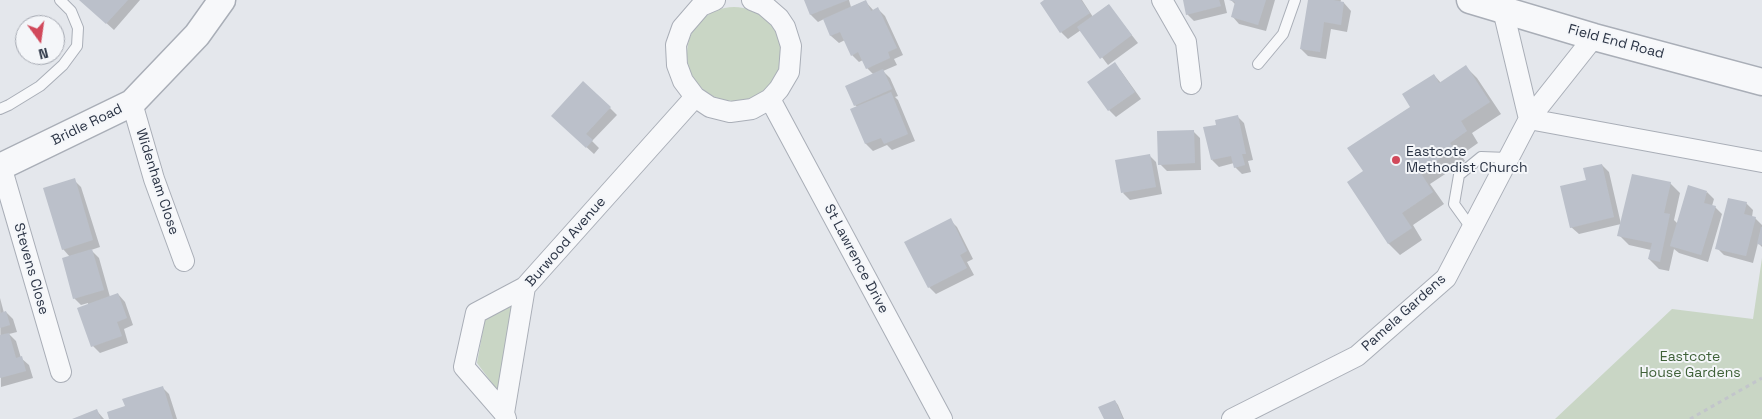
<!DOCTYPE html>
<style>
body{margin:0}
#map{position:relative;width:1762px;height:419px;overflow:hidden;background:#e4e7ec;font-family:"Space Grotesk",sans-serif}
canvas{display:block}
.north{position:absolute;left:15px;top:15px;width:50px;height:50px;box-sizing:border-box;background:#f4f6f9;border:1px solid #a4a8b1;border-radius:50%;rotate:166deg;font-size:14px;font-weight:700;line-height:20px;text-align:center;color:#2b3445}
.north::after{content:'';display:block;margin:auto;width:18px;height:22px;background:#d1495b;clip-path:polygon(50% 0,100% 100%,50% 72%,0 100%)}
</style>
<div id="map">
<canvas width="1762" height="419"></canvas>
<div class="north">N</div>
</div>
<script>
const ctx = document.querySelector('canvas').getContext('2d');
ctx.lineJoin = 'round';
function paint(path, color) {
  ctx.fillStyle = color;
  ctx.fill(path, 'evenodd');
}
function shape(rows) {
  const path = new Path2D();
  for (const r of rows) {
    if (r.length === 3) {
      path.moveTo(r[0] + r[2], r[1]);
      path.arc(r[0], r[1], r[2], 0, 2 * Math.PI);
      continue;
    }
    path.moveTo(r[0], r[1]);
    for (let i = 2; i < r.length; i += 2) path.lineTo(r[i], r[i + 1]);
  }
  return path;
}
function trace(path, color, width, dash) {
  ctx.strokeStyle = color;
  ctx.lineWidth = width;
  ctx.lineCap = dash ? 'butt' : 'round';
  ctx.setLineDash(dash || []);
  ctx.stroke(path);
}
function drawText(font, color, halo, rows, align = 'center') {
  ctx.font = font + ' "Space Grotesk",sans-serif';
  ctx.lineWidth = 4;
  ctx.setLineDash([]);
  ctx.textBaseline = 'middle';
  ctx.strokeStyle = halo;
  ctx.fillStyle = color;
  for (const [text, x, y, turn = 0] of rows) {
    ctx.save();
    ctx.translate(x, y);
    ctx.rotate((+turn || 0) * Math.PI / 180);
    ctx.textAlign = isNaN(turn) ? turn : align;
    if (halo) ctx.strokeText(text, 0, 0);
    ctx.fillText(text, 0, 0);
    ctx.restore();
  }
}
paint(shape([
 [734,54,47],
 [1762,258,1762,419,1555,419,1672,309,1753,319],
 [515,303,498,391,477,363,485,319]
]), '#c9d6c5');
paint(shape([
 [81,0,140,0,114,30],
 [805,0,849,0,851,7,865,1,874,11,878,9,885,16,903,55,894,59,897,65,883,71,890,78,898,96,895,97,898,100,915,141,892,150,887,145,873,151,866,144,857,107,855,105,874,75,867,68,863,60,859,62,852,55,845,40,839,43,831,36,824,19,818,22,811,15],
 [1046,0,1082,0,1093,17,1108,5,1138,43,1108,65,1081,30,1068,39,1061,32],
 [1184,0,1224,0,1227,13,1194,21,1187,14],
 [1231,0,1275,0,1266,31,1239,24,1232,16,1236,5],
 [1309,0,1341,0,1340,3,1344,3,1351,11,1347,32,1331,29,1326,59,1308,56,1301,49],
 [1114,64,1121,71,1141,99,1116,117,1109,110],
 [1466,67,1477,78,1501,114,1472,133,1478,143,1461,155,1465,161,1430,184,1444,204,1413,225,1422,240,1400,255,1388,243,1364,172,1434,75,1441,83],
 [610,108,617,115,592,141,599,148,594,154,560,123],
 [1237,116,1244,123,1253,160,1248,161,1251,172,1242,174,1235,167,1234,163,1219,167,1212,160],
 [1193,131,1200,138,1201,170,1167,171,1160,164],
 [1149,155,1156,162,1162,194,1130,200,1123,193],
 [1602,165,1609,172,1621,224,1579,234,1571,227,1588,181],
 [74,180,81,187,100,247,91,250,99,258,110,297,118,294,125,302,133,325,124,329,128,343,100,353,93,346,88,303,81,305,74,298,70,257,63,249],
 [1670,183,1680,193,1674,220,1678,224,1707,192,1714,199,1712,206,1715,207,1722,214,1708,262,1679,253,1674,249,1669,271,1659,269,1649,259,1651,250,1629,245,1619,235],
 [1746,203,1753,210,1752,217,1755,218,1762,225,1762,247,1758,243,1753,263,1724,255,1717,248],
 [950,220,957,227,973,259,967,262,974,275,936,294,929,287],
 [0,298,4,313,6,312,13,319,17,332,9,334,16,341,21,358,29,365,33,378,1,387],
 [162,387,169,394,177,419,110,419,126,407],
 [1115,401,1118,405,1124,419,1105,419],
 [97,411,104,419,76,419]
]), '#0003');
paint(shape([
 [79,0,128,0,106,24],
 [804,0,848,0,810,15],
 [866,0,871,11,878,7,897,48,888,52,890,58,866,69,858,52,851,56,840,32,830,36,823,19],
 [1044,0,1081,0,1090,13,1060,33,1040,3],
 [1183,0,1219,0,1221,6,1186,15],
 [1229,0,1266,0,1258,25,1231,17,1235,2],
 [1308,0,1333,0,1344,2,1341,25,1324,22,1320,52,1300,49],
 [1109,4,1132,35,1100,59,1077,27],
 [1115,62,1135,92,1108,111,1087,82],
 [1466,65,1490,102,1461,121,1467,131,1450,143,1454,149,1420,172,1433,192,1402,213,1412,228,1388,244,1347,182,1363,171,1347,148,1410,107,1402,94,1434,74,1439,83],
 [883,69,892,89,854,106,845,86],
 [583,81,611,107,586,134,593,140,586,148,551,116],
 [891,92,908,134,884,144,881,138,865,144,850,109],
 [1238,115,1246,154,1242,154,1245,165,1234,168,1231,156,1211,160,1203,127,1216,125,1215,120],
 [1194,130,1195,163,1158,165,1157,131],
 [1150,154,1156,187,1121,193,1115,160],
 [1602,164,1614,217,1570,228,1560,186,1586,180,1583,168],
 [1632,174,1671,182,1664,213,1670,214,1660,262,1648,259,1652,243,1617,236],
 [75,178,93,240,62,250,43,188],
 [1688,185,1707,191,1704,203,1716,206,1701,255,1670,246],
 [1728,198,1747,202,1744,214,1756,217,1746,256,1715,249],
 [951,218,967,251,960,255,967,268,928,288,904,242],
 [1761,227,1762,227,1762,245,1757,244],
 [92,249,104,290,73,299,62,258],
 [118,293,127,318,117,322,122,336,91,347,77,308],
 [6,311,10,325,0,328,0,313],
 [9,333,16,358,22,356,26,371,0,378,0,335],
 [163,386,173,419,109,419,107,412,125,406,122,399],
 [1115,400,1123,419,1104,419,1098,407],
 [97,409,101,419,72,419]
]), '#bbc0ca');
const service = shape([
 [1258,64,1283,34,1295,0],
 [0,109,9,105,40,86,63,65,77,46,78,28,71,11,60,0],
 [1472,229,1454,204,1459,175,1481,157,1508,158]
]);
const minor = shape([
 [715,0,701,6,682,28,676,45,677,65,683,81,695,97,710,107,730,112,752,109,770,99,779,89,789,72,791,46,785,27,779,18,764,5,752,0],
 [1162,0,1186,42,1191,84],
 [1503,10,1529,119],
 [770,99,942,419],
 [132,103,154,179,184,261],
 [1529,119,1762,162],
 [1,166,61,372],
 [504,413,464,367,476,313,525,287],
 [506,419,504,413,525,287,695,97],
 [1232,419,1357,356,1446,278,1529,119,1594,37]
]);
const tertiary = shape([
 [1470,0,1594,37,1762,82],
 [0,167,132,103,197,35,222,0]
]);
trace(service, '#a9aeb7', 12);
trace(minor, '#a9aeb7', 22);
trace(tertiary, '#a9aeb7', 29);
trace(shape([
 [1690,419,1762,378]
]), '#c2c5cb', 3, [4, 4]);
trace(service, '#f7f8fa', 10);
trace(minor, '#f7f8fa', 20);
trace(tertiary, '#f7f8fa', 26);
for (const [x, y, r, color] of [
 [1396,160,5,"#d1495b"]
]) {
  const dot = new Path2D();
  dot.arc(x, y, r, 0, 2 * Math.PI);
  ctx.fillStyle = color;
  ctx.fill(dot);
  trace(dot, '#f4f6f9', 2);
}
drawText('14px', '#2b3445', '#f4f6f9', [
 ["Field End Road",1616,42,15],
 ["Bridle Road",87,125,-26],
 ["Widenham Close",157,182,72],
 ["Burwood Avenue",566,242,-49],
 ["St Lawrence Drive",856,259,62],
 ["Stevens Close",31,269,74],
 ["Pamela Gardens",1404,313,-42]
]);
drawText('14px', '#2b3445', '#f4f6f9', [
 ["Eastcote",1406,152],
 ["Methodist Church",1406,168]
], 'left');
drawText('14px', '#3f6138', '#f4f6f9', [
 ["Eastcote",1690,357],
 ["House Gardens",1690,373]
]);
</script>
